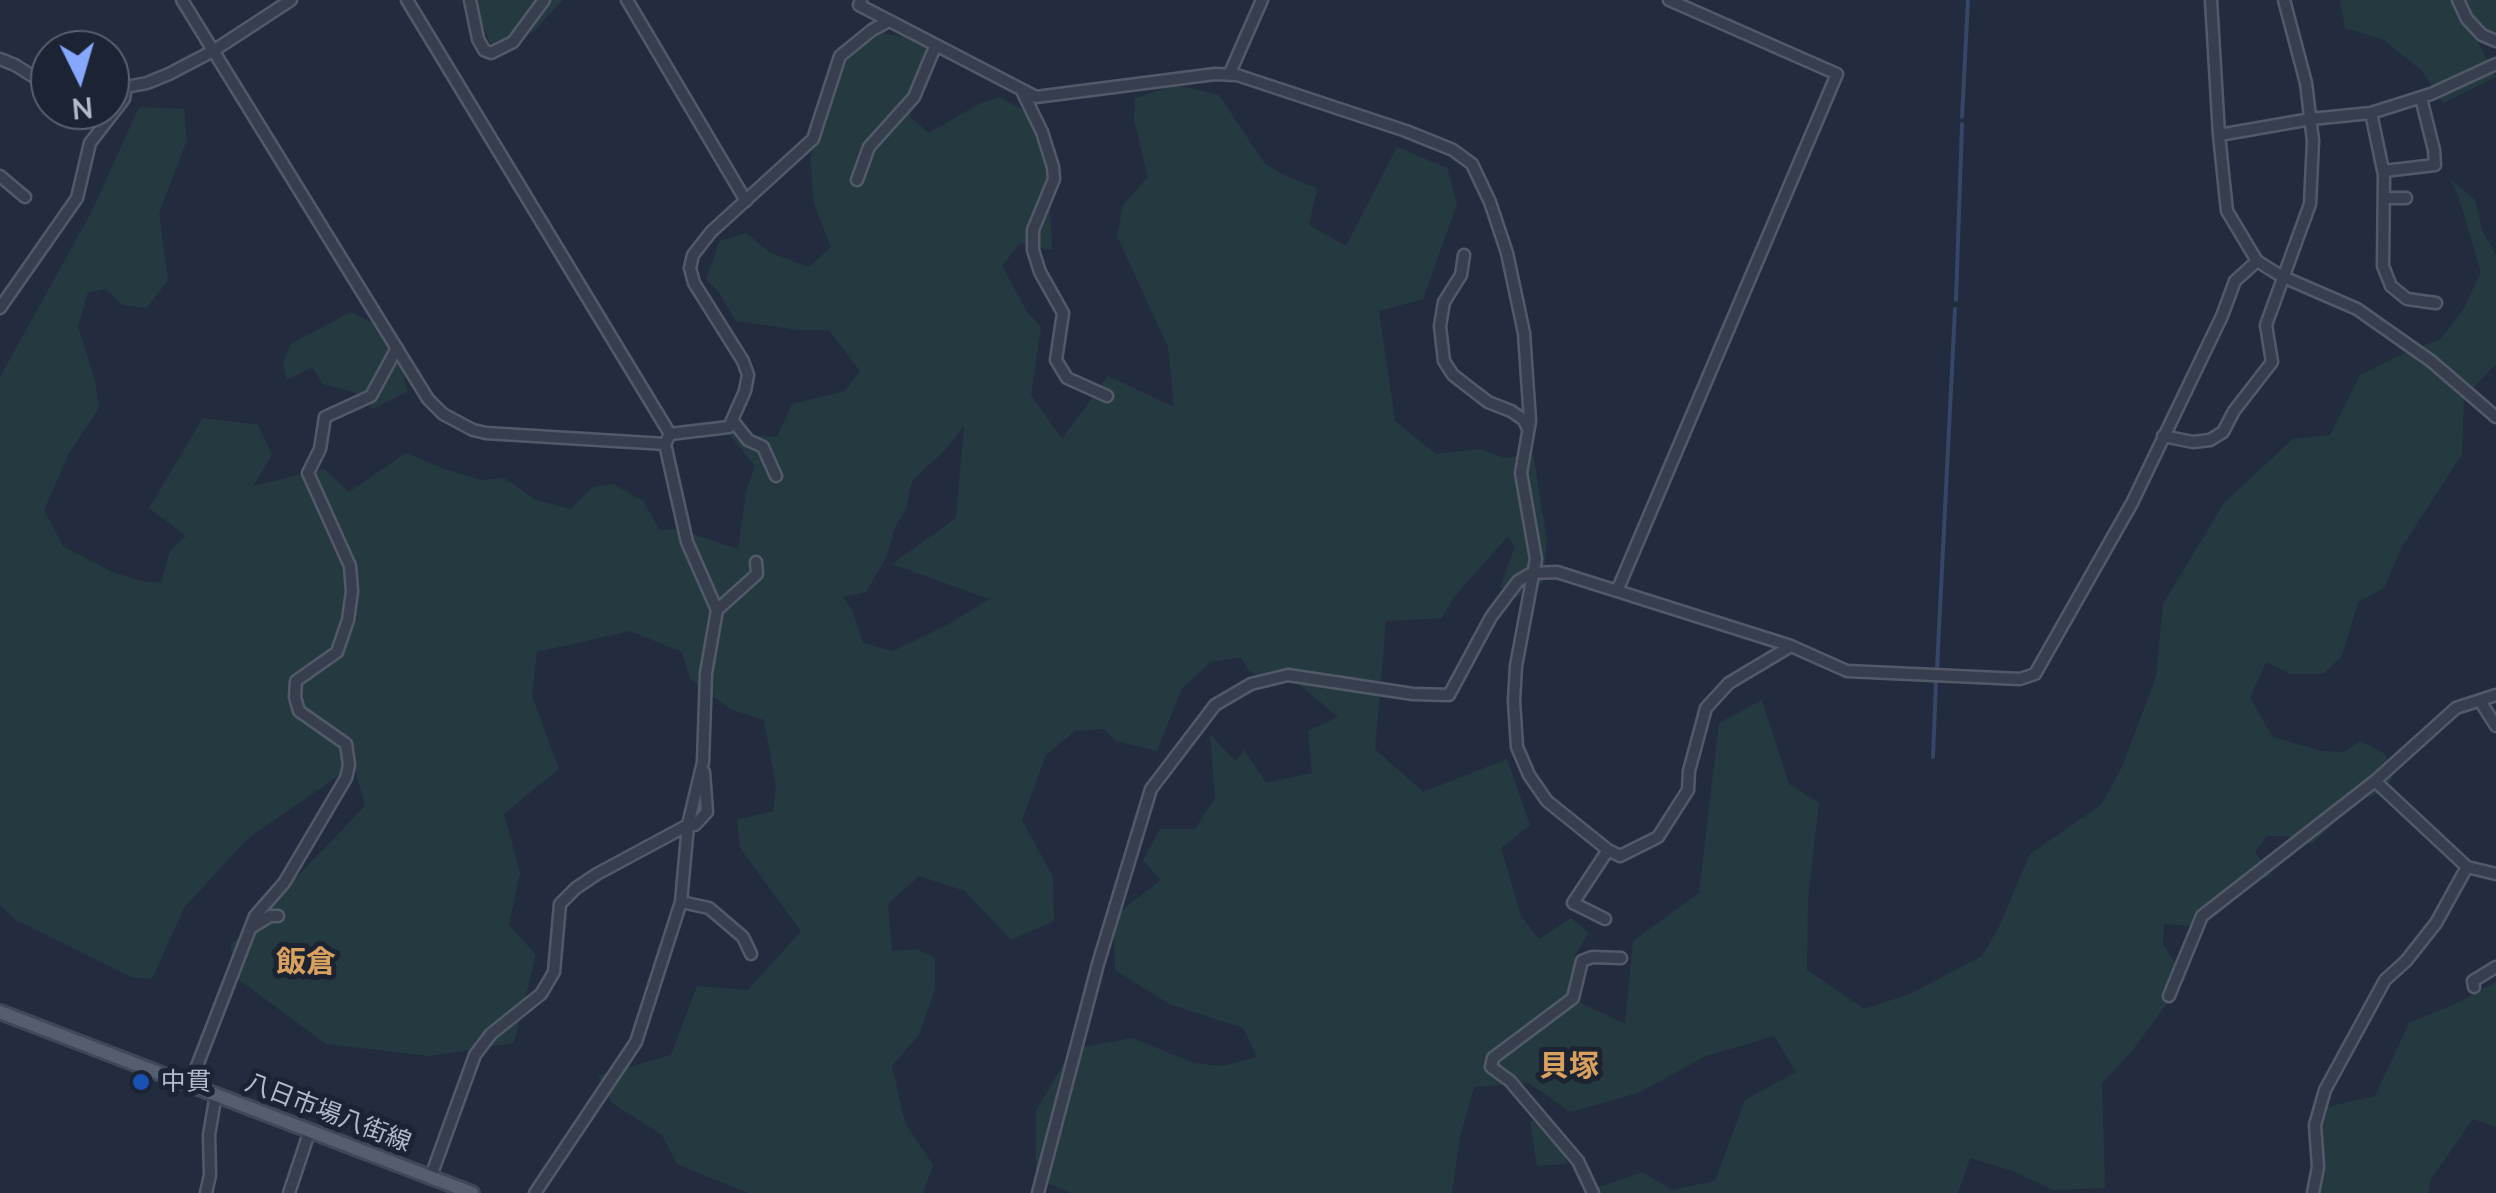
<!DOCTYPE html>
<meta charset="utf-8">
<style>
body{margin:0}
#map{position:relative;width:2496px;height:1193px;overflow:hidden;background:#232c3f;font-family:Mulish,sans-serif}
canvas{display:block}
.north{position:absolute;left:30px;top:30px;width:100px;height:100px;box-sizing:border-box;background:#1c2434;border:2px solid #586070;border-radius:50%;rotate:175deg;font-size:28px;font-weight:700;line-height:40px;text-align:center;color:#b3baca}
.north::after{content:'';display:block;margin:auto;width:35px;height:45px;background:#85a8fd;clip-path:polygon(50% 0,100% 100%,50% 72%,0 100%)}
</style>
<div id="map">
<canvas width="2496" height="1193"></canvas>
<div class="north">N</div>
</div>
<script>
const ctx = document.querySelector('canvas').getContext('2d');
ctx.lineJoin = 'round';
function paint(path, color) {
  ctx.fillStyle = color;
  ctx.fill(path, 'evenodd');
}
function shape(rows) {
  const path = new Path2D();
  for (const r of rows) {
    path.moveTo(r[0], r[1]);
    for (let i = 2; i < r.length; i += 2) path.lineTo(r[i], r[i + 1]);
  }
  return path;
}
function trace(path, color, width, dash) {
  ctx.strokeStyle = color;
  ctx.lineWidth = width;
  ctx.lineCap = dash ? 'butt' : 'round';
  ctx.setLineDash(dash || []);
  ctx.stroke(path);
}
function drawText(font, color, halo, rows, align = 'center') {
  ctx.font = font + ' Mulish,"Noto Sans JP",sans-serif';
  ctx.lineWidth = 10;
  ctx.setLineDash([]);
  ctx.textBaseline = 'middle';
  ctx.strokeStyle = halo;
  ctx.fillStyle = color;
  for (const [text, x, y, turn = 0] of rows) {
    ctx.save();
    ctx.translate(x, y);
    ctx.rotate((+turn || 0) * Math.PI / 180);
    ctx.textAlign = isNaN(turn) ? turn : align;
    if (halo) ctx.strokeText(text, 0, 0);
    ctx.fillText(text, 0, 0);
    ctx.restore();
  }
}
paint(shape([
 [472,0,563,0,533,32,491,45],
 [2340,0,2496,0,2496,42,2469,25,2496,77,2443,103,2422,71,2384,40,2345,28],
 [881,33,906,37,929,51,910,117,929,133,979,104,999,97,1046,122,1052,250,1020,243,1002,266,1027,312,1041,327,1031,395,1062,439,1108,376,1174,407,1168,347,1117,236,1123,205,1148,177,1134,120,1135,98,1176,85,1219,95,1265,164,1288,177,1317,188,1309,225,1346,246,1397,147,1447,168,1457,204,1423,299,1379,311,1395,421,1436,454,1479,449,1505,458,1533,454,1547,540,1543,583,1517,597,1500,587,1515,547,1508,536,1454,597,1442,618,1386,621,1375,749,1423,792,1507,759,1530,825,1501,848,1521,916,1539,939,1571,918,1589,933,1575,955,1581,1003,1625,1024,1633,941,1699,893,1719,723,1762,700,1789,784,1819,803,1808,897,1807,970,1864,1009,1910,994,1982,956,1999,927,2030,854,2101,805,2122,767,2156,677,2163,604,2224,503,2293,439,2330,435,2360,375,2402,354,2441,339,2464,308,2481,272,2458,195,2450,179,2475,200,2482,230,2496,255,2496,364,2464,397,2462,454,2402,547,2384,588,2358,602,2342,656,2323,674,2290,674,2266,662,2250,698,2273,737,2322,751,2344,752,2360,741,2385,754,2392,779,2379,794,2360,798,2312,844,2287,836,2267,836,2255,852,2272,875,2224,895,2188,926,2164,924,2163,944,2185,979,2132,1051,2102,1083,2105,1188,2053,1190,2013,1171,1970,1158,1958,1193,1583,1193,1642,1172,1672,1190,1715,1181,1745,1100,1796,1072,1774,1036,1706,1056,1638,1093,1570,1112,1529,1083,1474,1087,1460,1137,1452,1193,1071,1193,1036,1178,1036,1111,1072,1049,1132,1038,1194,1063,1222,1066,1257,1057,1243,1028,1169,1004,1115,970,1113,917,1161,880,1143,860,1160,829,1195,829,1215,798,1210,734,1235,761,1244,750,1266,783,1312,773,1308,731,1338,717,1294,680,1269,683,1248,670,1241,657,1211,662,1182,688,1157,751,1116,741,1103,729,1075,731,1046,755,1022,820,1053,877,1054,921,1011,940,965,891,919,876,888,904,892,951,917,949,935,958,935,989,919,1035,892,1066,905,1123,933,1165,923,1193,748,1193,677,1164,662,1135,612,1103,598,1076,671,1055,697,986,748,990,801,931,740,848,737,820,773,811,776,788,764,720,730,709,690,679,682,652,630,631,537,652,532,696,559,769,504,814,520,873,509,925,536,955,514,1043,429,1056,326,1044,234,976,231,945,365,806,354,765,247,839,184,908,152,979,131,977,16,920,0,905,0,377,92,211,139,107,184,109,187,140,159,213,168,280,147,308,123,305,106,289,88,292,78,326,95,381,99,408,69,453,44,510,63,546,112,572,141,581,161,583,170,551,186,536,149,508,203,418,258,425,272,455,253,486,324,469,349,492,406,453,444,469,481,480,504,478,536,500,571,509,593,487,613,484,643,501,660,530,677,529,738,549,746,492,755,466,729,434,777,437,792,404,845,391,860,371,829,330,798,330,736,321,718,291,706,279,720,241,746,233,771,253,809,267,831,247,814,204,810,158,846,57],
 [964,426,956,518,892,564,989,599,949,624,893,651,863,643,852,610,843,597,866,592,887,556,894,530,906,509,912,481,946,449],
 [351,312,391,333,408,391,373,409,354,392,323,384,312,367,287,380,283,363,291,344],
 [2496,982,2496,1127,2473,1119,2431,1179,2429,1193,2314,1193,2322,1108,2375,1096,2409,1023,2457,1003],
 [1530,1121,1557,1125,1563,1136,1567,1164,1537,1166]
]), '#253a40');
trace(shape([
 [1962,117,1968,0],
 [1956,300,1962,124],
 [1937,669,1955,309],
 [1933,757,1936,681]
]), '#354667', 4);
const minor = shape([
 [182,0,428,399,443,414,473,430,486,433,665,444],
 [407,0,670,434],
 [470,0,478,39,484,50,491,53,513,42,544,0],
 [627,0,746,201],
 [861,0,859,5,1036,97,1215,74,1237,75,1406,131,1453,150,1472,164,1490,202,1507,253,1524,333,1530,421,1521,473,1536,559,1516,666,1514,701,1517,747,1529,775,1547,801,1608,850,1620,856,1658,837,1688,790,1689,771,1706,708,1729,683,1791,646],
 [2211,0,2219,135,2227,211,2257,261,2281,276,2357,309,2431,361,2496,417],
 [2458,0,2467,19,2482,35,2496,41],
 [0,59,15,65,50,87],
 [1229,75,1262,0],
 [110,90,147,83,169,74,213,51,291,0],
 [1023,93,1042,132,1053,167,1054,179,1033,230,1033,250,1040,272,1063,313,1056,360,1067,378,1107,396],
 [2371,113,2384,175,2383,266,2391,286,2407,299,2436,303],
 [2219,135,2311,119,2371,113,2431,94,2496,64],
 [2384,171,2435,165,2434,150,2421,98],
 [0,176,25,197],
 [857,180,869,147,914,97,935,47],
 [2384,198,2406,198],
 [1464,255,1461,275,1444,302,1440,326,1444,361,1453,375,1488,402,1511,411,1524,420,1527,427],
 [0,308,77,198,90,143,124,99,126,87],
 [733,421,748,440,763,447,776,476],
 [2163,436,2193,442,2210,440,2223,432,2234,411,2272,362,2266,325,2310,204,2313,141,2306,83,2284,0],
 [1617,591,1837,74,1669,0],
 [717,610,757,574,756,562],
 [2480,701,2496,726],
 [2375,781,2467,867,2496,874],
 [681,902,709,908,743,937,751,954],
 [1605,919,1573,903,1608,850],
 [252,927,270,916,278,916],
 [2474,987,2473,981,2496,967],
 [2169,996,2202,916,2375,781,2456,708,2496,695],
 [190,1084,255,916,284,883,346,778,349,765,346,744,299,711,295,697,296,681,337,652,348,620,352,591,350,566,308,473,320,449,325,417,371,396,397,348],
 [431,1176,475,1055,491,1034,541,994,554,972,560,904,576,888,597,874,688,825,695,825,707,812,704,772],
 [206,1193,210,1175,209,1135,216,1094],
 [289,1193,310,1130],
 [535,1193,636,1042,681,902,688,825,703,762,706,673,717,610,687,542,665,444,670,434,729,427,745,391,748,375,743,361,694,283,690,268,693,255,711,232,813,139,840,56,872,30,889,21],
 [1038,1193,1098,964,1151,789,1215,705,1251,684,1288,675,1413,694,1449,695,1491,617,1518,581,1532,573,1557,572,1791,646,1847,671,2020,679,2035,674,2132,503,2222,316,2235,281,2257,261],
 [1593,1193,1578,1161,1510,1081,1491,1067,1493,1058,1573,998,1582,961,1592,957,1621,958],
 [2313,1193,2318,1167,2315,1125,2325,1090,2385,980,2406,961,2436,923,2467,867]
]);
const major = shape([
 [0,1012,472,1193]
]);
trace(minor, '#525a6a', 15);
trace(major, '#404858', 18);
trace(minor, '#373f4f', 10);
trace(major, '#555d6f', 12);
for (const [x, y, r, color] of [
 [141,1082,10,"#1a4fb4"]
]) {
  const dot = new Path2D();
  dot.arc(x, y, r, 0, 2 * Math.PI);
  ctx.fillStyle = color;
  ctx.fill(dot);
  trace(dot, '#1c2434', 4);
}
drawText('25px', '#b3baca', '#1c2434', [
 ["中貫",161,1082]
], 'left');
drawText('25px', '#b3baca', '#1c2434', [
 ["八日市場八街線",328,1113,21]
]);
drawText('bold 30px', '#daa05e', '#1c2434', [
 ["飯倉",306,963],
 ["貝塚",1569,1067]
]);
</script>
